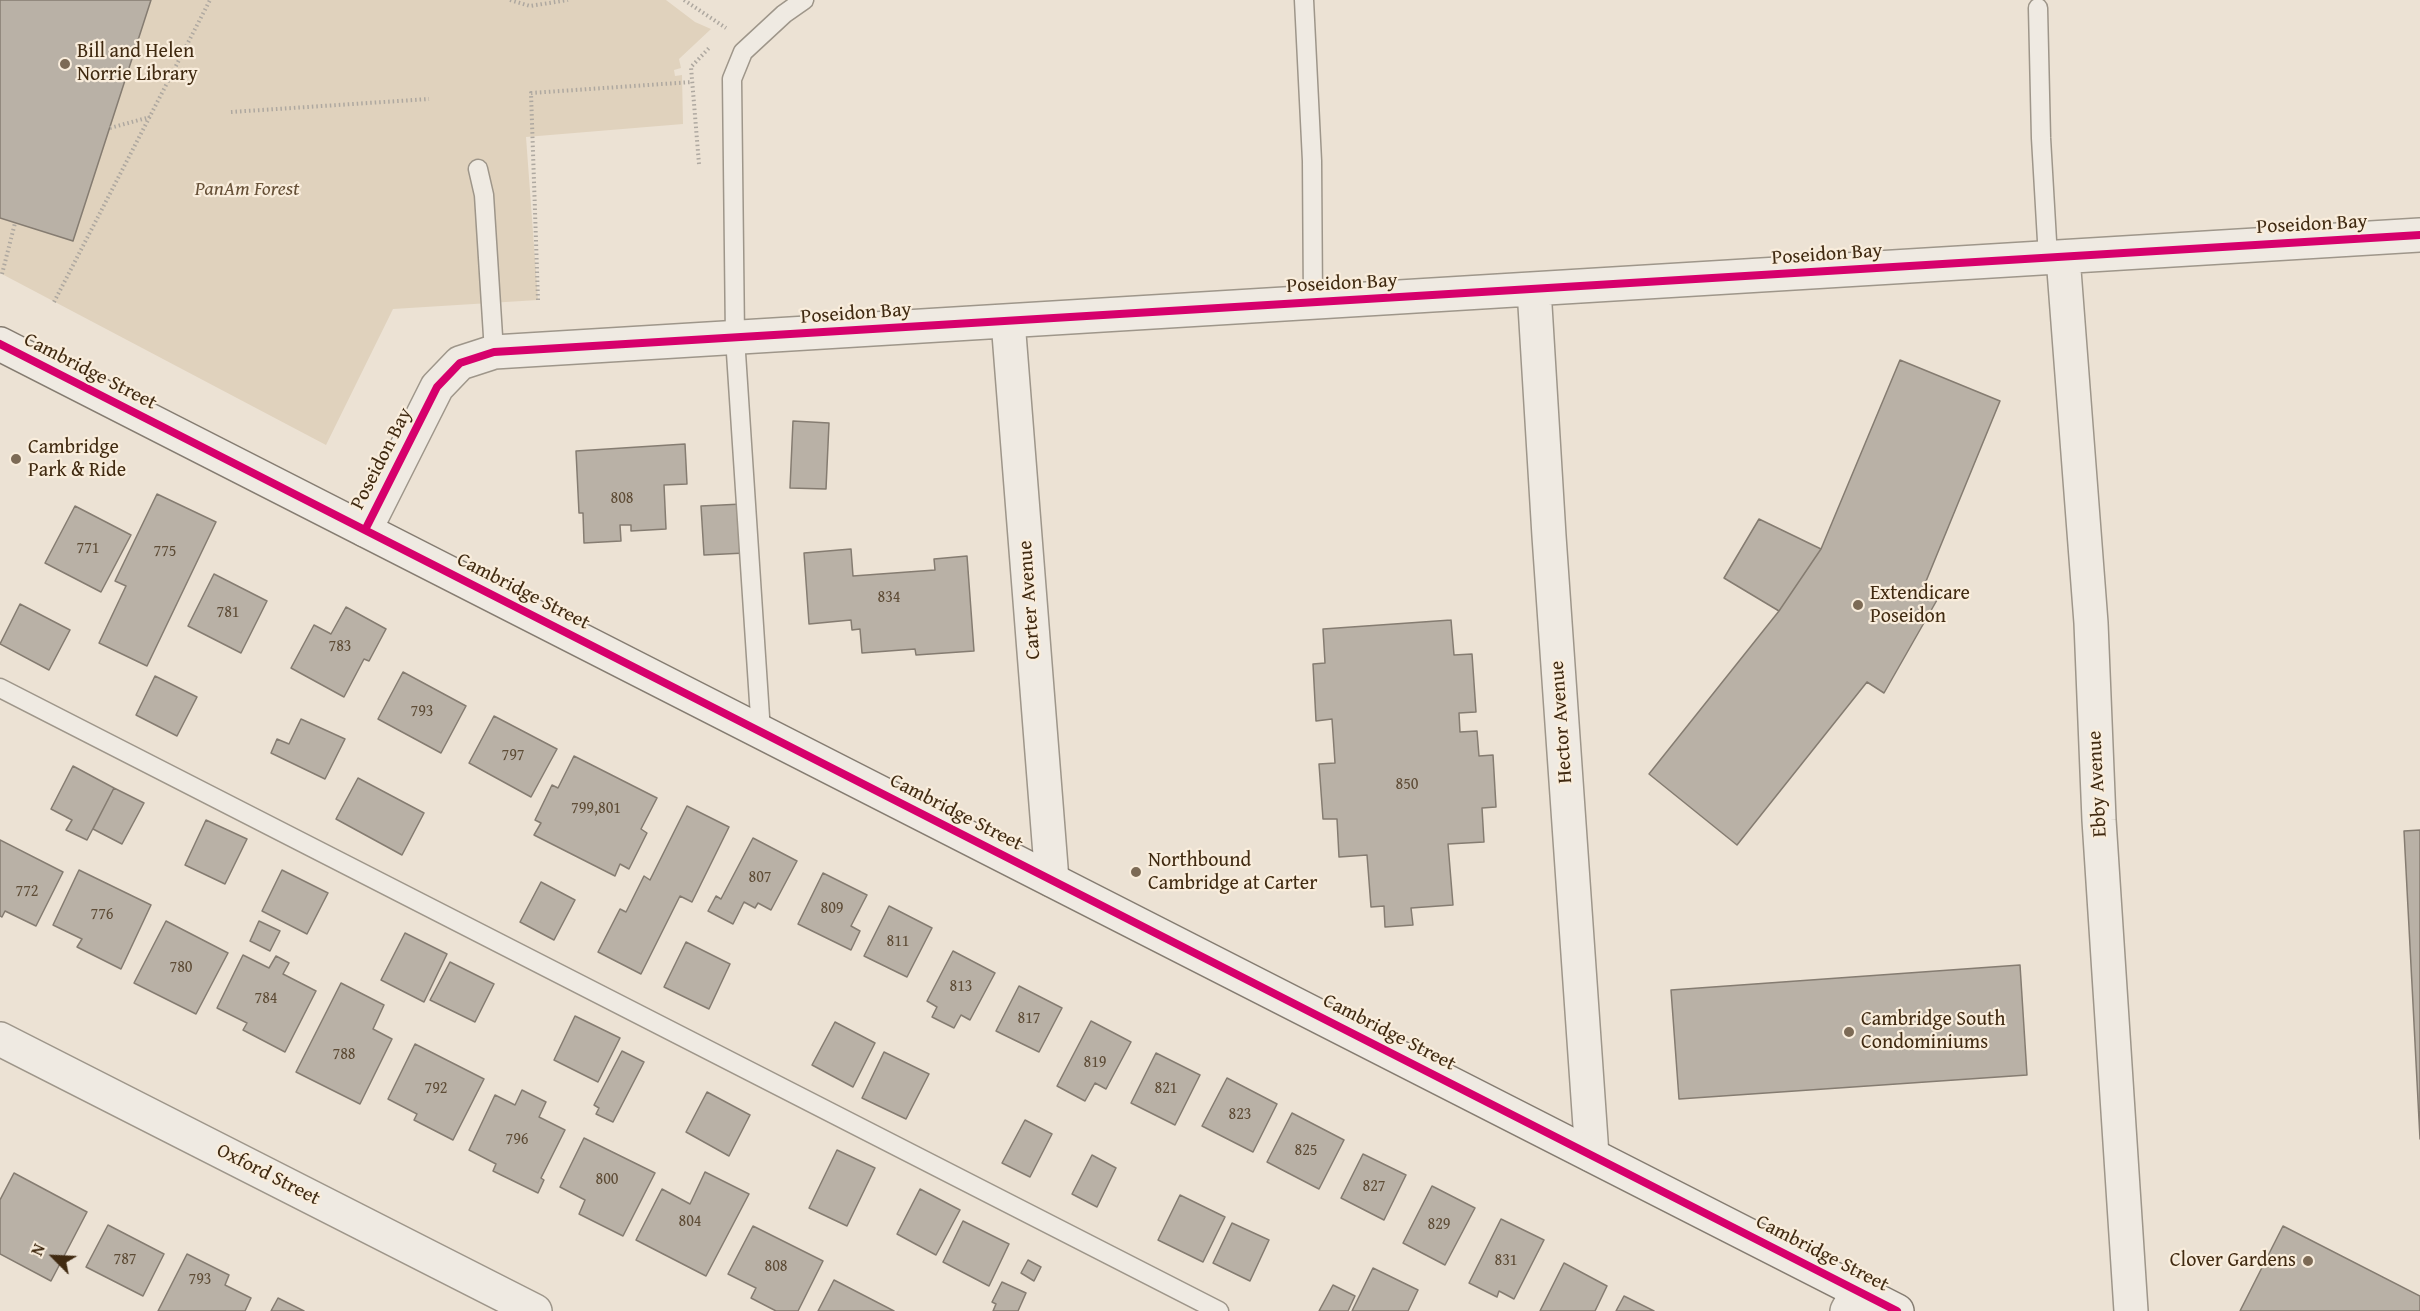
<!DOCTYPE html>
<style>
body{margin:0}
#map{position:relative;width:2420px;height:1311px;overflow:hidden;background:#ece2d4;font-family:"Gentium Book Plus",serif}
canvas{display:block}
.north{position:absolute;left:24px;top:1227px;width:60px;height:60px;-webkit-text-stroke:4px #f9eddc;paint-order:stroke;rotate:294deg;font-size:16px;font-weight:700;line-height:24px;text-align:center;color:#402a11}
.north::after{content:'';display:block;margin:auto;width:21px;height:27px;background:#402a11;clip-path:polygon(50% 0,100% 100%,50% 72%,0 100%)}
</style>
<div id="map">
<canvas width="2420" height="1311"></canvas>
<div class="north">N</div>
</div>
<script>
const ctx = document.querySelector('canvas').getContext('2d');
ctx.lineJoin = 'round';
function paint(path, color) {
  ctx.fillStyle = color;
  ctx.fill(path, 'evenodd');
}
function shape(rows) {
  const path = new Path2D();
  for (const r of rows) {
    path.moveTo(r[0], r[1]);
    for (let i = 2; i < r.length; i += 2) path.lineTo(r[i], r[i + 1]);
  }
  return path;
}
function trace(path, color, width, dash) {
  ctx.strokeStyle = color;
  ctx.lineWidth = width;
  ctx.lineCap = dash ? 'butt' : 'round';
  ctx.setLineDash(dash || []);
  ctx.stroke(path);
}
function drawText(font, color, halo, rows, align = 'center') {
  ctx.font = font + ' "Gentium Book Plus",serif';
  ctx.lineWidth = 4.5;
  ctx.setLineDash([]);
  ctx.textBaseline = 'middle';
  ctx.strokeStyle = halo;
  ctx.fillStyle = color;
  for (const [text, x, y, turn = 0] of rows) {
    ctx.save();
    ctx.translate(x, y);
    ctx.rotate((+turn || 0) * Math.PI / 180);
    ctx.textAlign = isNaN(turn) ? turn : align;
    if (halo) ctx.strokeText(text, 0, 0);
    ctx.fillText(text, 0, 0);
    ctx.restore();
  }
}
paint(shape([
 [0,0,666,0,695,22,711,29,679,59,681,68,674,70,675,76,682,75,683,124,526,137,538,300,393,309,326,445,0,273]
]), '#e0d2bd');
const building = shape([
 [0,0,151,0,73,241,0,218,0,0],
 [1900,360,2000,401,1922,591,1937,600,1884,693,1867,682,1737,845,1649,774,1779,611,1821,549,1900,360],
 [793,421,829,423,826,489,790,488,793,421],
 [685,444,687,484,664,485,666,529,631,531,631,525,620,525,621,541,584,543,583,513,579,513,576,451,685,444],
 [157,494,216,522,147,666,99,643,126,586,115,581,157,494],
 [742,504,745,553,704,555,701,506,742,504],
 [75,506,131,535,101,592,45,563,75,506],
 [1759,519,1821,549,1779,611,1724,578,1759,519],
 [851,549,853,576,935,570,934,559,967,556,974,651,916,655,915,649,862,653,860,629,852,630,851,620,809,624,804,553,851,549],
 [214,574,267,601,241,653,188,626,214,574],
 [20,604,70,630,49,670,0,644,20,604],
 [346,607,386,629,369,661,364,659,344,697,291,668,314,625,331,634,346,607],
 [1451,620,1454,655,1472,654,1476,712,1459,713,1460,732,1477,731,1479,756,1493,755,1496,807,1482,808,1484,842,1448,844,1453,905,1411,908,1413,925,1385,927,1384,906,1371,907,1367,855,1339,857,1337,819,1323,819,1319,764,1335,763,1332,719,1316,721,1313,664,1325,663,1323,629,1451,620],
 [403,672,466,706,441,753,378,719,403,672],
 [155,676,197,697,177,736,136,715,155,676],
 [494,716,557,749,531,797,469,763,494,716],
 [301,719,345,739,325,779,271,753,277,739,289,744,301,719],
 [574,756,657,798,641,829,647,833,629,869,620,864,615,876,534,835,541,823,535,820,552,785,558,788,574,756],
 [73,766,114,788,87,840,66,830,72,820,51,809,73,766],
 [358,778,424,813,402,855,336,819,358,778],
 [114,788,144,803,122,844,93,829,114,788],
 [687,806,729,827,692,902,680,896,641,974,598,952,620,909,626,912,644,876,650,880,687,806],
 [206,820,247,839,225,884,185,865,206,820],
 [2420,830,2420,1139,2404,831,2420,830],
 [753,838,797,861,771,910,758,903,755,908,744,902,733,924,708,911,716,896,721,899,753,838],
 [0,840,63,872,36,926,5,911,2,917,0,916,0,840],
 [79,870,151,905,121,969,77,947,82,939,53,925,79,870],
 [282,870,328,893,307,934,262,911,282,870],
 [823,873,867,895,851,926,860,931,851,950,798,924,823,873],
 [541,882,575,900,554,940,520,922,541,882],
 [889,906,932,928,907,977,864,956,889,906],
 [166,921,228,953,196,1014,134,983,166,921],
 [259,921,280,931,270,951,250,941,259,921],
 [405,933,447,954,424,1002,381,980,405,933],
 [686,942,730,964,709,1009,664,987,686,942],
 [953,951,995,973,970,1020,961,1015,954,1028,932,1017,937,1007,927,1001,953,951],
 [243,955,269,968,276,956,289,963,283,974,316,991,285,1052,243,1030,247,1023,217,1008,243,955],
 [450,962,494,984,475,1022,430,1000,450,962],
 [2020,965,2027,1075,1679,1099,1671,990,2020,965],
 [341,983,384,1005,373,1029,392,1039,360,1104,296,1072,341,983],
 [1019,986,1062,1008,1039,1052,996,1031,1019,986],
 [575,1016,620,1038,598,1082,554,1060,575,1016],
 [1091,1021,1131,1042,1106,1089,1095,1083,1085,1101,1057,1086,1091,1021],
 [835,1022,875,1043,853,1087,812,1065,835,1022],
 [415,1044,484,1079,453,1140,414,1120,417,1114,388,1099,415,1044],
 [622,1051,644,1062,613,1122,596,1114,599,1108,594,1105,622,1051],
 [884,1052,929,1074,906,1119,862,1098,884,1052],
 [1156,1053,1200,1075,1175,1125,1131,1103,1156,1053],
 [1227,1078,1277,1104,1253,1152,1202,1126,1227,1078],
 [522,1090,546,1102,539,1117,565,1130,541,1178,544,1180,538,1193,493,1171,496,1164,469,1150,495,1095,515,1105,522,1090],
 [707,1092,750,1115,729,1156,686,1132,707,1092],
 [1292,1113,1344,1140,1319,1189,1267,1162,1292,1113],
 [1025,1120,1052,1134,1030,1177,1002,1163,1025,1120],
 [584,1138,655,1173,623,1236,579,1214,585,1200,560,1187,584,1138],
 [837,1150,875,1168,847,1226,809,1208,837,1150],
 [1363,1154,1406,1175,1384,1220,1341,1198,1363,1154],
 [1092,1155,1116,1168,1097,1207,1072,1194,1092,1155],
 [705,1172,749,1194,706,1276,636,1240,662,1189,690,1204,705,1172],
 [14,1173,87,1212,51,1281,0,1254,0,1200,14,1173],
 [1432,1186,1475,1208,1445,1265,1403,1243,1432,1186],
 [920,1189,960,1210,936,1255,897,1234,920,1189],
 [1180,1195,1225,1217,1203,1262,1158,1240,1180,1195],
 [1501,1219,1544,1240,1514,1299,1499,1291,1497,1297,1469,1283,1501,1219],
 [963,1221,1009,1244,989,1286,943,1262,963,1221],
 [1232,1223,1269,1240,1250,1281,1213,1263,1232,1223],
 [108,1225,164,1254,143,1296,86,1267,108,1225],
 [753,1226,823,1261,798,1311,776,1311,751,1298,756,1288,728,1274,753,1226],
 [2283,1226,2420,1296,2420,1311,2240,1311,2283,1226],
 [187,1254,229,1275,225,1285,251,1298,245,1311,158,1311,187,1254],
 [1028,1260,1041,1267,1034,1281,1021,1273,1028,1260],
 [1564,1263,1607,1286,1595,1311,1540,1311,1564,1263],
 [1373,1268,1418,1290,1408,1311,1352,1311,1373,1268],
 [834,1280,894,1311,818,1311,834,1280],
 [1002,1282,1026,1293,1018,1311,993,1311,996,1304,992,1302,1002,1282],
 [1333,1285,1355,1296,1348,1311,1319,1311,1333,1285],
 [1624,1296,1654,1311,1616,1311,1624,1296],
 [278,1298,304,1311,271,1311,278,1298]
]);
paint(building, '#b9b1a6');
trace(building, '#857c71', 1.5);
const lane = shape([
 [1304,0,1312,161,1313,303],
 [2038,8,2041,138,2048,258],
 [478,169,484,195,494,352],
 [0,688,1219,1311],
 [761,732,735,338,732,79,743,52,784,14,804,0]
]);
const street = shape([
 [2063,257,2091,623,2099,820,2131,1311],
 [1534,289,1549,536,1592,1155],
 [1008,321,1052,880],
 [365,530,437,387,460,363,494,352,2420,235],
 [0,1039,535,1311],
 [1847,1311,1858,1291]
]);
const secondary = shape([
 [0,344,1897,1311]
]);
trace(lane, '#9e968a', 21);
trace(street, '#9e968a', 36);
trace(secondary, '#857c71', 36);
trace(shape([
 [510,0,530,6,568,0],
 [684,0,726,28],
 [231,112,429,99],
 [110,128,150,117],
 [699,164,691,67,710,47],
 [2,274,15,223],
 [538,300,531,93,692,82],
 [54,302,210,0]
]), '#aea8a0', 4, [1.5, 3]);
trace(lane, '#efeae2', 18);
trace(street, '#efeae2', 33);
trace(secondary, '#efeae2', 33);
trace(shape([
 [0,344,1897,1311],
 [365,530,437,387,460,363,494,352,2420,235]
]), '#d6006c', 8);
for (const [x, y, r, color] of [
 [65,64,6,"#7c6a55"],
 [16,459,6,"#7c6a55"],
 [1858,605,6,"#7c6a55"],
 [1136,872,6,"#7c6a55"],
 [1849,1032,6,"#7c6a55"],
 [2308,1261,6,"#7c6a55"]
]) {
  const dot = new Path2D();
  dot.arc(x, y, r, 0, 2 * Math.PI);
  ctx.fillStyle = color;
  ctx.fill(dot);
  trace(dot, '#f9eddc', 2);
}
drawText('16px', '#5e4c36', null, [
 ["808",622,499],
 ["771",88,549],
 ["775",165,552],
 ["834",889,598],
 ["781",228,613],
 ["783",340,647],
 ["793",422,712],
 ["797",513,756],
 ["850",1407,785],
 ["799,801",596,809],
 ["807",760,878],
 ["772",27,892],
 ["809",832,909],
 ["776",102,915],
 ["811",898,942],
 ["780",181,968],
 ["813",961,987],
 ["784",266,999],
 ["817",1029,1019],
 ["788",344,1055],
 ["819",1095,1063],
 ["792",436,1089],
 ["821",1166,1089],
 ["823",1240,1115],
 ["796",517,1140],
 ["825",1306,1151],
 ["800",607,1180],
 ["827",1374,1187],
 ["804",690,1222],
 ["829",1439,1225],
 ["787",125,1260],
 ["831",1506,1261],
 ["808",776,1267],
 ["793",200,1280]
]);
drawText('20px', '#402a11', '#f9eddc', [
 ["Bill and Helen",77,52],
 ["Norrie Library",77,75],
 ["Cambridge",28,448],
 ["Park & Ride",28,471],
 ["Extendicare",1870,594],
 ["Poseidon",1870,617],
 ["Northbound",1148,861],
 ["Cambridge at Carter",1148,884],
 ["Cambridge South",1861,1020],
 ["Condominiums",1861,1043],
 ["Clover Gardens",2296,1261,"right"]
], 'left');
drawText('italic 20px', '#665037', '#f9eddc', [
 ["PanAm Forest",247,190]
]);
drawText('20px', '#402a11', '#f9eddc', [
 ["Poseidon Bay",2312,225,-3],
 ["Poseidon Bay",1827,255,-4],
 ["Poseidon Bay",1342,284,-3],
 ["Poseidon Bay",856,314,-4],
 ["Cambridge Street",90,372,27],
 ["Poseidon Bay",382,459,-63],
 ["Cambridge Street",523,592,27],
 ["Carter Avenue",1030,600,-94],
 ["Hector Avenue",1562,722,-94],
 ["Ebby Avenue",2098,784,-93],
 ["Cambridge Street",956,813,27],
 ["Cambridge Street",1389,1033,27],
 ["Oxford Street",268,1175,27],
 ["Cambridge Street",1822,1254,27]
]);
</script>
